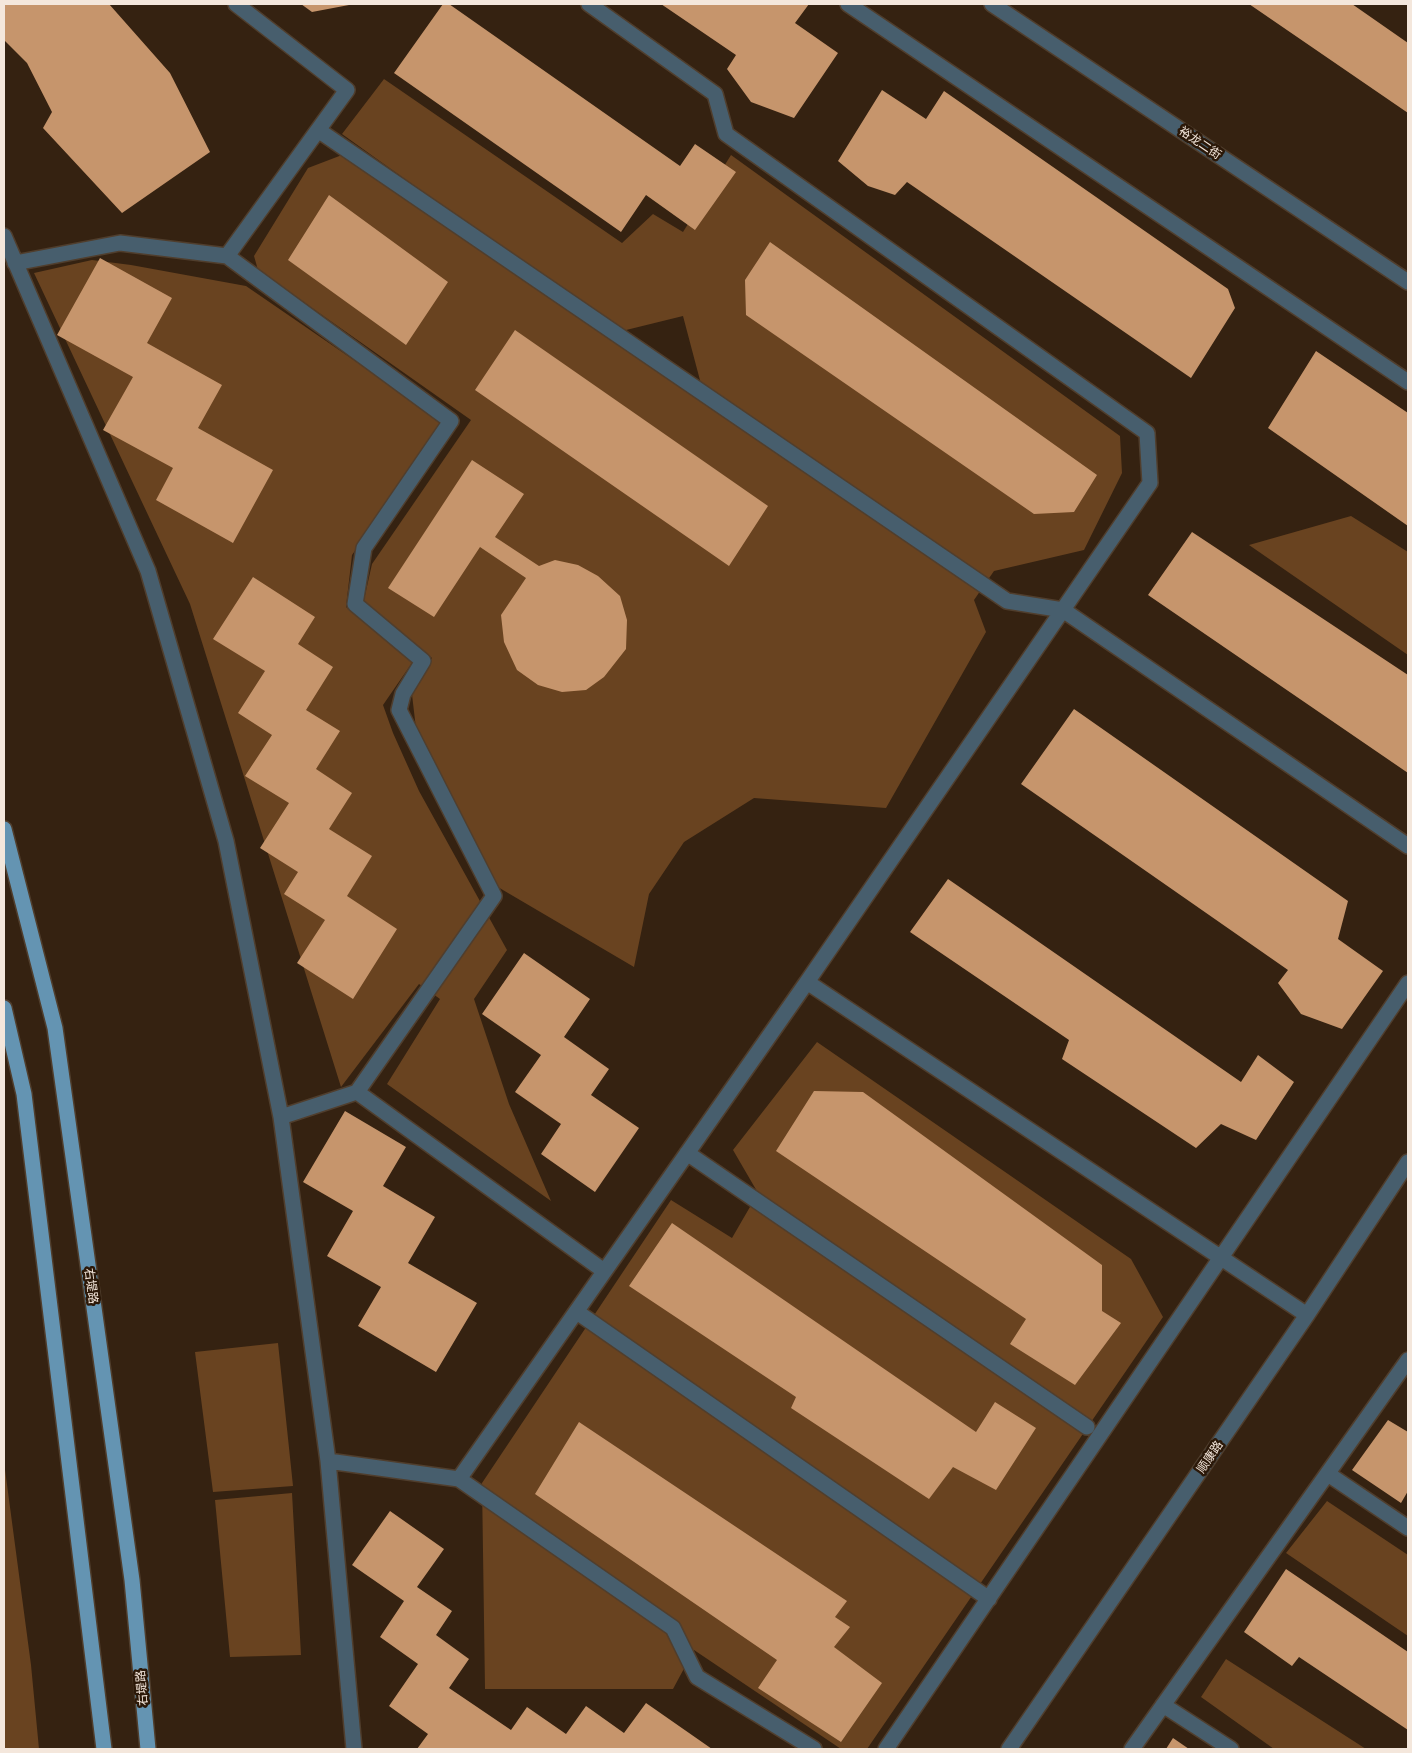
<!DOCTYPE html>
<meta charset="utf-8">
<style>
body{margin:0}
#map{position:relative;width:1412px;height:1753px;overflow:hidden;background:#352211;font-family:"Asap Condensed",sans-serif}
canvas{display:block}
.frame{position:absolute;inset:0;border:5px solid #f4e7dc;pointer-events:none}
</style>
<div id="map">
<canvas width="1412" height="1753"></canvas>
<div class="frame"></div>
</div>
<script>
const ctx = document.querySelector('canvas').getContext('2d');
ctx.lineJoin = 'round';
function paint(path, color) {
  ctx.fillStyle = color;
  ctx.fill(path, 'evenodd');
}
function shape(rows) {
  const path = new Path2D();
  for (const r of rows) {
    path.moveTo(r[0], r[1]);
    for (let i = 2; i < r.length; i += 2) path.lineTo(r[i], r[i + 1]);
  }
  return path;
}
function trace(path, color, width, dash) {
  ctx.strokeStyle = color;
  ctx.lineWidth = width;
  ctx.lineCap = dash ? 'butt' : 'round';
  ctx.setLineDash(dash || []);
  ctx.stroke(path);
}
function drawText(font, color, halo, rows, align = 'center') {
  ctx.font = font + ' "Asap Condensed","Noto Sans SC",sans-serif';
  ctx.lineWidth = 5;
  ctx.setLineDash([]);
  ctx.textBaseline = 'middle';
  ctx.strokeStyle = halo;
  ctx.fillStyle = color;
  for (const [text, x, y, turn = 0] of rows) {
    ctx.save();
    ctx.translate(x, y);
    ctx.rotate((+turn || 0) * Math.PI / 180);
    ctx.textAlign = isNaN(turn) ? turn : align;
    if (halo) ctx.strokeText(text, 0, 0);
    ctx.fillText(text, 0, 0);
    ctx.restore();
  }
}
paint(shape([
 [384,79,622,243,653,214,683,232,731,155,1120,436,1122,473,1084,550,994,571,974,600,986,632,886,808,754,798,684,842,649,894,634,967,491,883,417,737,411,686,432,658,363,604,372,564,471,420,258,270,254,256,308,168,342,155,706,403,683,316,618,332,342,134],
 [92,260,131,265,246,286,444,422,352,555,346,607,414,660,383,705,393,733,419,791,507,950,474,999,509,1104,551,1201,387,1084,440,999,419,984,341,1087,190,604,34,273],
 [1351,516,1408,552,1408,655,1249,545],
 [817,1042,1131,1259,1163,1317,867,1749,841,1749,694,1650,673,1689,485,1689,482,1483,671,1200,732,1238,758,1193,733,1150],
 [278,1343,293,1486,213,1492,195,1352],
 [4,1462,31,1665,39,1749,4,1749],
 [292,1493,301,1655,230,1657,215,1500],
 [1327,1501,1408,1555,1408,1636,1286,1553],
 [1226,1659,1366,1749,1274,1749,1201,1697]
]), '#694320');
paint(shape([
 [4,4,109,4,170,73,210,152,122,213,43,128,52,112,27,63,4,40],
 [301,4,349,4,349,5,312,12],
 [443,4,449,4,680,166,695,144,736,172,695,230,646,195,621,232,394,73],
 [661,4,809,4,795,23,838,53,794,118,751,102,727,69,736,55],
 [1249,4,1352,4,1408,43,1408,113],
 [882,90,926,119,944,91,1228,289,1235,308,1191,378,907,182,895,195,868,186,838,161],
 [329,195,448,282,406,345,288,260],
 [770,242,1097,475,1074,512,1034,514,746,315,745,280],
 [100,258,172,298,147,343,222,385,198,428,273,470,233,543,156,500,173,468,103,430,133,377,57,335],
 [515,330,768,506,729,566,475,390],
 [1316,351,1408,413,1408,526,1268,428],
 [472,460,524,494,495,537,539,566,555,560,578,565,598,576,620,596,627,620,626,649,604,677,586,690,562,692,538,685,517,670,504,642,501,615,526,578,480,547,434,617,388,588],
 [1192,532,1408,675,1408,773,1148,595],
 [253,577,315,617,298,644,333,667,306,710,340,731,316,769,352,793,329,829,372,856,347,896,397,929,353,999,297,963,325,920,284,894,298,872,260,848,289,803,245,776,272,735,238,713,265,671,213,639],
 [1074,709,1348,901,1338,939,1383,971,1342,1029,1301,1014,1278,983,1288,970,1021,784],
 [948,879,1241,1082,1258,1055,1294,1082,1256,1140,1221,1124,1196,1148,1062,1059,1069,1040,910,932],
 [524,953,590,999,564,1037,609,1069,591,1095,639,1128,595,1192,541,1154,561,1124,515,1092,541,1055,482,1014],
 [814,1091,863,1092,1102,1265,1102,1311,1121,1323,1075,1385,1010,1344,1026,1319,776,1151],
 [345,1111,406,1147,383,1186,435,1217,408,1263,477,1303,436,1372,358,1326,381,1287,327,1256,353,1211,303,1182],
 [672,1223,976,1432,995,1402,1036,1428,996,1490,953,1467,929,1499,791,1408,796,1397,629,1286],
 [1388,1420,1408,1432,1408,1491,1401,1503,1352,1470],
 [579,1422,847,1601,835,1617,850,1627,834,1647,882,1683,841,1742,758,1688,777,1660,535,1494],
 [390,1511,444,1549,417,1587,452,1611,436,1635,469,1659,449,1688,511,1730,527,1707,566,1734,586,1706,624,1733,646,1703,712,1749,417,1749,428,1734,389,1706,418,1664,380,1637,404,1601,352,1565],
 [1286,1569,1408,1652,1408,1730,1299,1657,1292,1666,1244,1632],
 [1173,1738,1189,1749,1166,1749]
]), '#c6956c');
const minor = shape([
 [236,4,347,90,318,130,1007,601,1063,610,1408,846],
 [589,4,715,94,726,134,1147,433,1150,483,807,982,1307,1315],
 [848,4,1408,382],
 [992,4,1408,282],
 [318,130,227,256,451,421,364,548,355,604,423,661,403,694,399,710,494,896,357,1092],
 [4,236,148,571,226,841,281,1117,328,1461,459,1479,807,982],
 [15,263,120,243,227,256],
 [281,1117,357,1092,604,1271],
 [687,1153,1087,1427],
 [577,1312,989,1599],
 [328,1461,354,1749],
 [1328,1474,1408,1528],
 [459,1479,673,1628,697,1677,814,1749],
 [1163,1705,1231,1749],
 [886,1749,1408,983],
 [1009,1749,1307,1315,1408,1162],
 [1132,1749,1408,1360]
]);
const major = shape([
 [4,829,55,1028,132,1580,148,1749],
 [4,1008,24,1094,104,1749]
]);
trace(minor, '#503e2d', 18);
trace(major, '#503e2d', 18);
trace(minor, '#475e6d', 15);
trace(major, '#6494b2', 15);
drawText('12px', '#f4e7dc', '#2b1808', [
 ["裕龙二街",1200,143,34],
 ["右堤路",91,1286,82],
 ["顺康路",1210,1457,-56],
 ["右堤路",142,1688,-95]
]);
</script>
